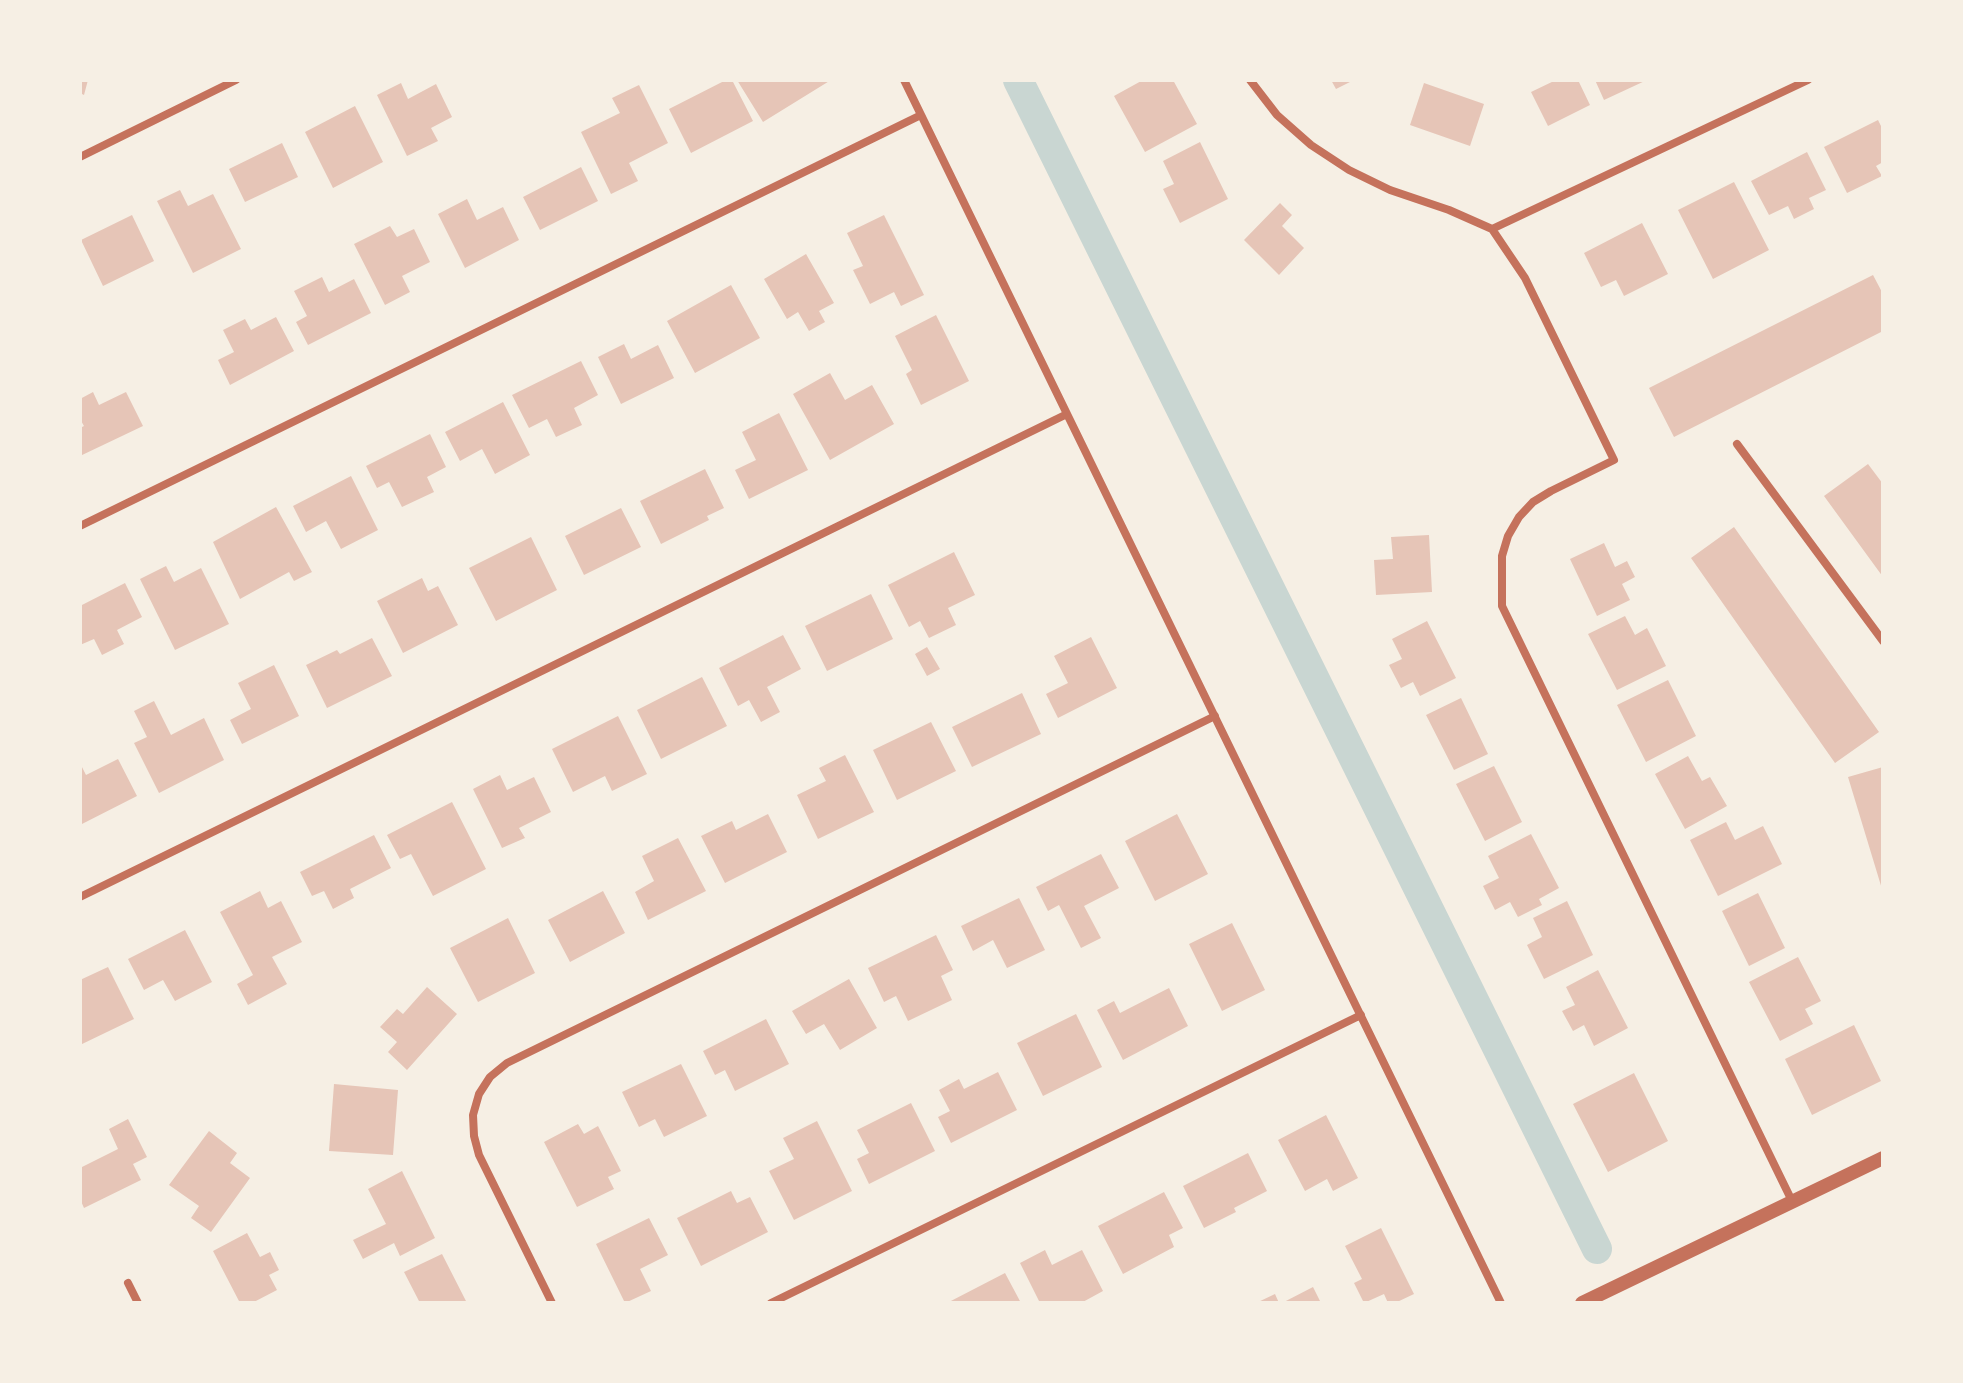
<!DOCTYPE html>
<style>
body{margin:0}
#map{position:relative;width:1963px;height:1383px;overflow:hidden;background:#f6efe4;font-family:Quicksand,sans-serif}
canvas{display:block}
.frame{position:absolute;inset:0;border:82px solid #f6efe4;pointer-events:none}
</style>
<div id="map">
<canvas width="1963" height="1383"></canvas>
<div class="frame"></div>
</div>
<script>
const ctx = document.querySelector('canvas').getContext('2d');
ctx.lineJoin = 'round';
function shape(rows) {
  const path = new Path2D();
  for (const r of rows) {
    path.moveTo(r[0], r[1]);
    for (let i = 2; i < r.length; i += 2) path.lineTo(r[i], r[i + 1]);
  }
  return path;
}
function trace(path, color, width, dash) {
  ctx.strokeStyle = color;
  ctx.lineWidth = width;
  ctx.lineCap = dash ? 'butt' : 'round';
  ctx.setLineDash(dash || []);
  ctx.stroke(path);
}
function paint(path, color) {
  ctx.fillStyle = color;
  ctx.fill(path, 'evenodd');
}
trace(shape([
 [1018,80,1597,1249]
]), '#c9d6d2', 30);
paint(shape([
 [80,80,88,80,84,95,80,93],
 [726,80,732,80,753,121,691,153,669,109],
 [737,80,831,80,763,122],
 [1143,80,1173,80,1197,124,1145,152,1114,96],
 [1331,80,1354,80,1336,89],
 [1556,80,1578,80,1590,105,1548,126,1531,92],
 [1595,80,1647,80,1604,100],
 [401,83,408,99,436,84,452,117,431,128,438,141,407,156,377,95],
 [1424,83,1484,104,1470,146,1410,125],
 [639,85,668,143,629,163,638,181,611,194,581,132,620,113,612,98],
 [355,106,383,162,333,188,305,132],
 [1878,120,1883,130,1883,162,1876,166,1882,176,1847,193,1824,147],
 [1200,142,1228,199,1180,223,1163,189,1174,184,1163,161],
 [282,143,298,177,245,202,229,169],
 [1807,152,1826,190,1809,198,1814,209,1794,219,1788,206,1769,215,1751,181],
 [581,167,598,201,540,230,523,197],
 [1734,182,1769,250,1713,279,1678,210],
 [180,190,188,206,213,194,241,249,193,273,157,201],
 [467,199,477,220,503,207,519,240,465,268,438,214],
 [1280,203,1292,215,1282,226,1304,248,1279,275,1244,240],
 [132,215,154,261,103,286,81,240],
 [884,215,924,295,901,306,894,292,870,304,853,270,863,266,847,233],
 [1642,223,1668,274,1624,296,1616,280,1601,287,1584,253],
 [390,226,397,237,414,229,430,262,402,276,410,292,385,305,354,244],
 [806,254,834,303,819,311,825,322,809,331,798,312,787,319,764,279],
 [1873,275,1883,294,1883,331,1674,437,1649,388],
 [322,277,329,292,354,279,371,313,308,345,296,322,307,316,294,291],
 [731,285,760,338,695,373,667,321],
 [936,315,969,381,921,405,906,374,912,370,895,336],
 [276,317,294,351,230,385,218,360,234,352,223,330,245,319,251,330],
 [624,344,631,359,658,345,674,378,621,404,598,357],
 [581,361,598,395,574,408,582,425,556,437,547,419,529,428,512,395],
 [830,373,845,400,872,385,894,424,830,460,793,394],
 [93,392,99,405,126,392,143,426,80,456,80,428,84,426,80,419,80,399],
 [503,402,530,455,495,474,482,449,460,461,445,432],
 [779,413,808,470,749,499,735,470,756,460,742,432],
 [430,434,446,467,427,477,434,492,402,507,389,482,377,488,366,466],
 [1868,464,1883,484,1883,577,1824,496],
 [705,469,724,508,707,516,709,520,661,544,640,501],
 [351,476,378,530,341,549,326,521,306,532,293,506],
 [276,507,312,572,294,581,289,572,240,599,213,542],
 [621,508,641,547,584,575,565,536],
 [1734,527,1879,732,1835,763,1691,558],
 [1429,535,1432,592,1376,595,1374,560,1393,559,1391,537],
 [531,537,557,590,496,621,469,568],
 [1604,543,1615,567,1627,561,1635,577,1622,584,1630,600,1597,616,1570,559],
 [954,552,975,595,948,608,956,625,929,638,920,621,909,627,888,585],
 [166,566,174,582,201,568,229,624,175,650,140,579],
 [422,578,428,591,438,586,458,625,403,653,377,601],
 [125,583,142,617,117,630,124,644,102,655,94,639,80,645,80,606],
 [871,594,893,639,827,671,805,626],
 [1625,616,1635,635,1647,628,1666,666,1617,690,1588,634],
 [1427,621,1456,678,1420,696,1413,682,1401,688,1389,665,1402,659,1392,639],
 [783,635,801,669,767,687,780,712,761,722,749,700,738,706,719,668],
 [1091,637,1117,688,1058,718,1046,694,1068,683,1054,656],
 [372,638,392,676,327,708,306,665,337,650,340,654],
 [927,647,940,669,927,676,915,654],
 [274,665,299,716,242,744,230,720,251,709,238,683],
 [702,677,727,726,661,759,637,710],
 [1668,680,1696,736,1646,762,1617,705],
 [1022,693,1041,734,972,767,952,727],
 [1461,698,1488,754,1454,770,1426,715],
 [154,701,171,735,204,718,224,760,159,793,134,743,147,737,134,711],
 [618,716,647,774,612,791,605,776,573,792,552,749],
 [931,722,956,771,897,800,873,750],
 [845,755,874,812,818,839,797,795,826,781,819,768],
 [1688,756,1702,781,1710,777,1727,806,1685,829,1655,774],
 [118,759,137,796,80,825,80,763,86,775],
 [1494,766,1522,822,1485,841,1456,784],
 [1883,767,1883,889,1882,889,1848,777],
 [500,775,507,790,534,777,551,812,519,828,525,838,502,848,473,789],
 [452,802,486,869,433,896,411,854,400,859,387,835],
 [768,814,787,852,725,883,701,836,732,821,736,830],
 [1177,814,1208,874,1155,901,1125,841],
 [1726,822,1735,840,1763,826,1782,864,1718,896,1690,840],
 [1531,834,1559,888,1539,899,1542,905,1518,917,1510,902,1495,910,1483,886,1499,878,1488,856],
 [374,835,391,868,350,889,354,898,333,909,324,891,312,896,300,872],
 [678,838,706,891,648,920,635,892,654,881,642,856],
 [1101,854,1119,888,1084,906,1101,938,1081,948,1059,905,1048,911,1036,887],
 [260,891,268,908,281,901,302,942,272,957,287,984,248,1005,237,984,253,975,220,912],
 [603,891,625,933,570,962,548,920],
 [1758,893,1785,948,1749,966,1722,911],
 [1019,898,1045,950,1007,968,993,940,973,951,961,926],
 [1567,901,1593,955,1544,979,1527,945,1542,937,1533,918],
 [508,918,535,973,478,1002,450,948],
 [1232,923,1265,990,1222,1011,1189,944],
 [185,930,212,982,175,1001,163,980,144,990,128,959],
 [936,935,953,970,941,976,952,1000,908,1021,896,996,884,1002,868,968],
 [1798,957,1821,1001,1805,1009,1813,1024,1780,1041,1749,982],
 [108,967,134,1019,80,1045,80,980],
 [1598,970,1628,1028,1594,1046,1584,1025,1573,1031,1562,1011,1575,1005,1566,987],
 [849,979,877,1028,840,1050,824,1024,806,1034,792,1011],
 [427,987,457,1014,407,1070,388,1052,397,1042,380,1027,397,1009,403,1014],
 [1169,988,1188,1026,1123,1060,1097,1010,1114,1001,1120,1013],
 [1076,1014,1102,1067,1043,1096,1017,1043],
 [766,1019,789,1064,735,1091,725,1070,715,1075,703,1051],
 [1854,1025,1881,1081,1812,1115,1785,1059],
 [681,1064,707,1116,664,1137,655,1119,639,1127,622,1092],
 [998,1072,1017,1110,951,1143,938,1117,950,1111,939,1090,959,1079,964,1089],
 [1634,1073,1668,1141,1608,1172,1573,1104],
 [334,1084,398,1090,393,1155,329,1151],
 [911,1103,935,1151,869,1184,857,1159,869,1153,857,1130],
 [1326,1115,1358,1178,1333,1191,1327,1179,1305,1191,1278,1140],
 [128,1119,147,1157,133,1164,141,1180,84,1208,80,1199,80,1168,118,1149,109,1129],
 [817,1121,852,1191,794,1220,769,1171,794,1159,783,1138],
 [578,1124,584,1134,598,1126,621,1171,608,1177,614,1189,577,1207,544,1142],
 [209,1131,237,1153,230,1163,250,1178,211,1232,191,1218,199,1206,169,1185],
 [1248,1153,1267,1191,1234,1208,1236,1212,1204,1228,1183,1186],
 [402,1171,435,1238,400,1256,394,1243,363,1259,353,1240,386,1224,368,1189],
 [731,1191,737,1203,750,1197,768,1232,701,1266,677,1218],
 [1164,1192,1183,1228,1169,1235,1174,1247,1123,1274,1098,1226],
 [649,1218,668,1255,640,1269,651,1291,625,1303,596,1244],
 [1381,1228,1414,1294,1395,1303,1388,1303,1384,1294,1364,1303,1354,1283,1362,1279,1345,1246],
 [247,1233,260,1257,270,1252,279,1270,269,1275,277,1290,252,1303,240,1303,213,1251],
 [1045,1250,1052,1265,1082,1250,1103,1291,1081,1303,1040,1303,1020,1263],
 [442,1254,467,1303,420,1303,404,1272],
 [1005,1273,1021,1303,947,1303],
 [1313,1287,1321,1303,1282,1303],
 [1275,1294,1279,1303,1256,1303]
]), '#e6c5b7');
trace(shape([
 [904,80,1501,1303],
 [1250,80,1277,115,1311,145,1349,170,1390,190,1449,210,1492,229,1525,278,1614,460,1551,491,1533,502,1519,517,1508,536,1502,556,1502,606,1792,1201],
 [80,157,236,80],
 [1492,229,1808,80],
 [1737,444,1883,641],
 [80,526,921,115],
 [80,897,1067,414],
 [128,1283,138,1303],
 [552,1303,479,1155,474,1136,473,1115,479,1094,490,1077,507,1063,1215,716],
 [771,1303,1361,1015]
]), '#c5725c', 8);
trace(shape([
 [1582,1303,1883,1158]
]), '#c5725c', 14);
</script>
